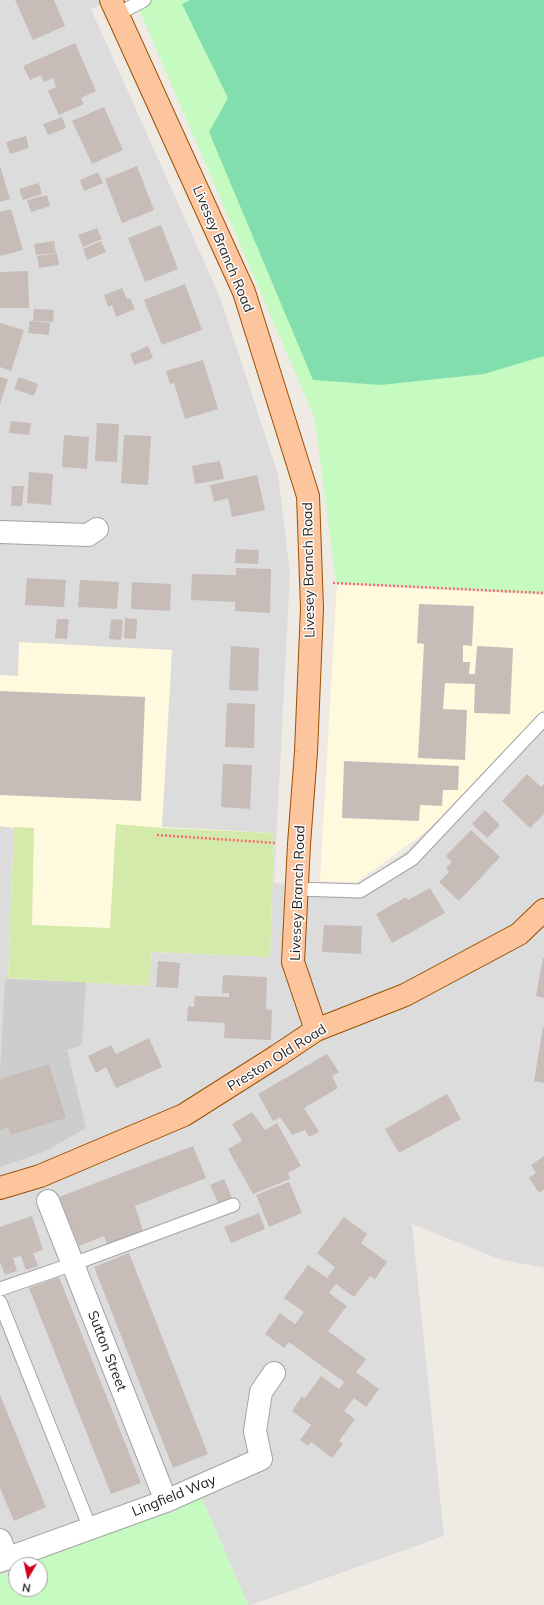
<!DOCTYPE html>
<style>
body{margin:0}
#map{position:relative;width:544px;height:1605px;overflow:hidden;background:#f0eae5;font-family:Mulish,sans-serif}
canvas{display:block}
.north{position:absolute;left:8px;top:1557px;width:40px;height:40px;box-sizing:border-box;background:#fff;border:1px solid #a5a5a5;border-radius:50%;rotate:189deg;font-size:11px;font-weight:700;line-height:16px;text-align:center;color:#1f1f1f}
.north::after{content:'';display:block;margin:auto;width:14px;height:18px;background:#cd001e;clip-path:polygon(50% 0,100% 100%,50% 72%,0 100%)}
</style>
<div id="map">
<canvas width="544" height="1605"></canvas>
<div class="north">N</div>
</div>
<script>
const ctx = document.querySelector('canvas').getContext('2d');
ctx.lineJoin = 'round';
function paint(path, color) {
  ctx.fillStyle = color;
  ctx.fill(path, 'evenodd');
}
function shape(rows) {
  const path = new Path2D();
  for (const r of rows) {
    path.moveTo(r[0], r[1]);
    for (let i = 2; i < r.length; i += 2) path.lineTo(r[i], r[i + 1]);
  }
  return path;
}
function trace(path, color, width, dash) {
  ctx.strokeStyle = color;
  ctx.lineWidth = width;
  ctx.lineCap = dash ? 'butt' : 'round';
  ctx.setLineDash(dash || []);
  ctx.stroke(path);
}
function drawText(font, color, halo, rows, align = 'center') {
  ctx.font = font + ' Mulish,sans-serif';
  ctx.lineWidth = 3;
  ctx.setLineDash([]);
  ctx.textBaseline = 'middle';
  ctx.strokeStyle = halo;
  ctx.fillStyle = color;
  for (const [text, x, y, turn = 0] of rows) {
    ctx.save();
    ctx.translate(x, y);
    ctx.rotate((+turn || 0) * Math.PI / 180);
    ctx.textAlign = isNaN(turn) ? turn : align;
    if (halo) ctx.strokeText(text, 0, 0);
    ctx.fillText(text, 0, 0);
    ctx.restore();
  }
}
paint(shape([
 [0,0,110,0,91,9,220,297,278,474,290,573,274,883,354,887,406,852,544,712,544,1268,499,1259,412,1224,444,1536,251,1605,248,1605,200,1494,26,1565,16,1565,16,1569,0,1575]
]), '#dddcdc');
paint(shape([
 [337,584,544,595,544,709,429,829,357,882,320,881],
 [19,642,172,650,162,827,274,833,270,957,152,952,149,986,8,978,14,828,0,826,0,675,18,676]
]), '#fffade');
paint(shape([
 [5,979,86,982,82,1045,67,1050,86,1128,44,1152,0,1167,0,1070]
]), '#cdcdcd');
paint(shape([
 [116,824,162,828,274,833,270,957,152,952,149,986,8,978,14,827,34,828,32,925,110,928]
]), '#d3eaaa');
paint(shape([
 [135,0,544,0,544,594,336,583,315,419],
 [200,1494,248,1605,0,1605,0,1575,16,1569,16,1589,40,1589,40,1565,26,1565]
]), '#c5fac1');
paint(shape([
 [190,0,544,0,544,356,484,374,381,385,313,380,209,132,228,98,182,4]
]), '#82dfad');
paint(shape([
 [15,0,54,0,65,26,33,40],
 [75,43,96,91,81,98,84,104,59,115,48,91,56,87,53,78,44,82,41,75,30,80,23,66],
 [104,107,123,150,92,164,72,121],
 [62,117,66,128,48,135,43,124],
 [26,136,29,148,10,154,6,142],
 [0,166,10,199,0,202],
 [137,166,154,210,122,223,105,179],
 [98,172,103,183,84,191,80,180],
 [39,183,42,194,23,200,19,189],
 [47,195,50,206,31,212,27,200],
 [11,209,23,250,0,256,0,212],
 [161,225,178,269,145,282,128,238],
 [97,228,102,239,83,247,78,235],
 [54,241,56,253,36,255,34,244],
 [101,241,106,252,87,260,83,249],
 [57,253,59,265,39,268,37,256],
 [28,271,29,308,0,308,0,272],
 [185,284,202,330,162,345,144,300],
 [122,288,127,299,130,298,135,309,116,317,112,305,108,307,104,295],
 [34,309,54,310,53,322,33,321],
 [30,321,50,323,49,335,28,333],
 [0,323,24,330,11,371,0,367],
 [148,346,153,358,134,365,130,354],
 [203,360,218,409,185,419,174,383,170,384,166,371],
 [0,377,8,379,0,404],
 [19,377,38,384,34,396,14,389],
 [11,421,31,423,29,435,9,433],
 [97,423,119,424,117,462,95,461],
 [64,435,89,437,87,469,62,467],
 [124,435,151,436,148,485,121,483],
 [220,461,224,479,195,484,192,466],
 [29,472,53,474,51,505,27,503],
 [257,475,265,510,232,517,228,498,214,502,210,485],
 [12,486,24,486,22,506,11,506],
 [236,549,259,550,258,564,235,563],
 [236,568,271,569,270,613,235,611,235,602,191,600,192,574,236,575],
 [27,578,66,580,64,607,25,605],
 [80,580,119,582,117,609,78,607],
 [132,582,171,584,170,611,131,609],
 [419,604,474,606,472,646,463,645,463,662,470,662,469,674,475,674,477,646,513,648,510,714,474,713,475,684,445,683,443,709,467,710,465,760,418,758,424,644,417,643],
 [125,618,137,619,136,639,124,638],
 [57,619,69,619,67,639,55,638],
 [111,619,123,620,121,640,109,639],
 [231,646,259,648,258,691,229,690],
 [0,691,145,697,141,801,0,795],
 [227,703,255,704,254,748,225,747],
 [344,761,459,766,458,790,443,790,442,806,420,805,419,821,342,818],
 [223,764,252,765,250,809,221,807],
 [527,774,541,787,544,784,544,814,530,828,502,801],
 [485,810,500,825,487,838,472,824],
 [471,830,500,857,459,901,439,882,449,872,446,868,452,862,446,856],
 [430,888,445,913,392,943,376,914,406,897,408,900],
 [324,925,362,926,361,954,322,952],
 [543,958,544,958,544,998,536,996],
 [158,961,180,963,178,988,156,987],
 [223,975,267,977,266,1009,272,1010,271,1040,224,1038,225,1023,187,1021,188,1006,194,1007,195,996,229,997,229,993,222,993],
 [543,1027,544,1027,544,1083,534,1081],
 [149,1038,162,1067,116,1088,106,1067,96,1073,88,1056,111,1045,116,1054],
 [327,1054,339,1072,332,1076,338,1088,304,1108,319,1132,309,1137,305,1130,292,1135,280,1117,273,1121,258,1094],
 [49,1064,66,1118,11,1135,8,1127,0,1130,0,1079],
 [447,1094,461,1119,399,1153,385,1129],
 [252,1112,265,1130,277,1123,301,1166,288,1173,290,1179,253,1194,228,1149,242,1141,232,1124],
 [193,1146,206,1178,135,1206,144,1234,108,1247,104,1236,79,1246,59,1197],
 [544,1156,544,1189,539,1193,529,1178,536,1173,531,1165],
 [224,1179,233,1200,219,1205,210,1185],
 [289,1182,302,1213,269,1227,256,1195],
 [259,1213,265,1229,231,1243,224,1227],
 [32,1216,43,1250,33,1253,38,1266,26,1270,21,1256,13,1258,17,1271,5,1275,0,1262,0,1227],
 [344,1217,367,1234,361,1243,387,1262,375,1279,370,1276,354,1297,336,1284,329,1293,347,1306,328,1331,366,1359,356,1372,379,1389,366,1407,354,1398,344,1411,355,1419,339,1441,343,1444,332,1458,311,1442,308,1446,300,1440,311,1425,292,1411,302,1396,305,1398,321,1376,339,1389,344,1382,289,1342,284,1348,265,1334,280,1313,295,1324,304,1312,284,1298,308,1265,327,1278,335,1267,317,1253],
 [129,1253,208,1454,173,1468,94,1267],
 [59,1277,141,1483,111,1494,29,1288],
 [0,1395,46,1507,14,1521,0,1488]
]), '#c7bcb8');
const lane = shape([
 [118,14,144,0],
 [297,889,360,891,412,859,544,719],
 [0,1289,73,1264,233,1205],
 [0,1302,90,1528]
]);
const street = shape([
 [0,532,88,535,97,529],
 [48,1201,166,1501],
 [0,1540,7,1558],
 [0,1561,166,1501,261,1459,255,1431,261,1392,274,1373]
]);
const primary = shape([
 [111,0,244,292,308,496,312,608,306,752,299,844,293,962,316,1030],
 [0,1188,40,1176,184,1115,277,1056,316,1030,405,995,519,934,544,910]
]);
trace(lane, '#a3a3a3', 15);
trace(street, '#a3a3a3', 24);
trace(primary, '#995000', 24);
trace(shape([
 [333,583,544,593],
 [157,835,276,843]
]), '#fb6a71', 2.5, [2, 2]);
trace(lane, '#fff', 13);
trace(street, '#fff', 22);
trace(primary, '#fdc59d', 22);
drawText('14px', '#1f1f1f', '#fff', [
 ["Livesey Branch Road",223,249,67],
 ["Livesey Branch Road",309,570,-91],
 ["Livesey Branch Road",298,893,-88],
 ["Preston Old Road",277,1058,-32],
 ["Sutton Street",107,1351,69],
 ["Lingfield Way",174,1496,-22]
]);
</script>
